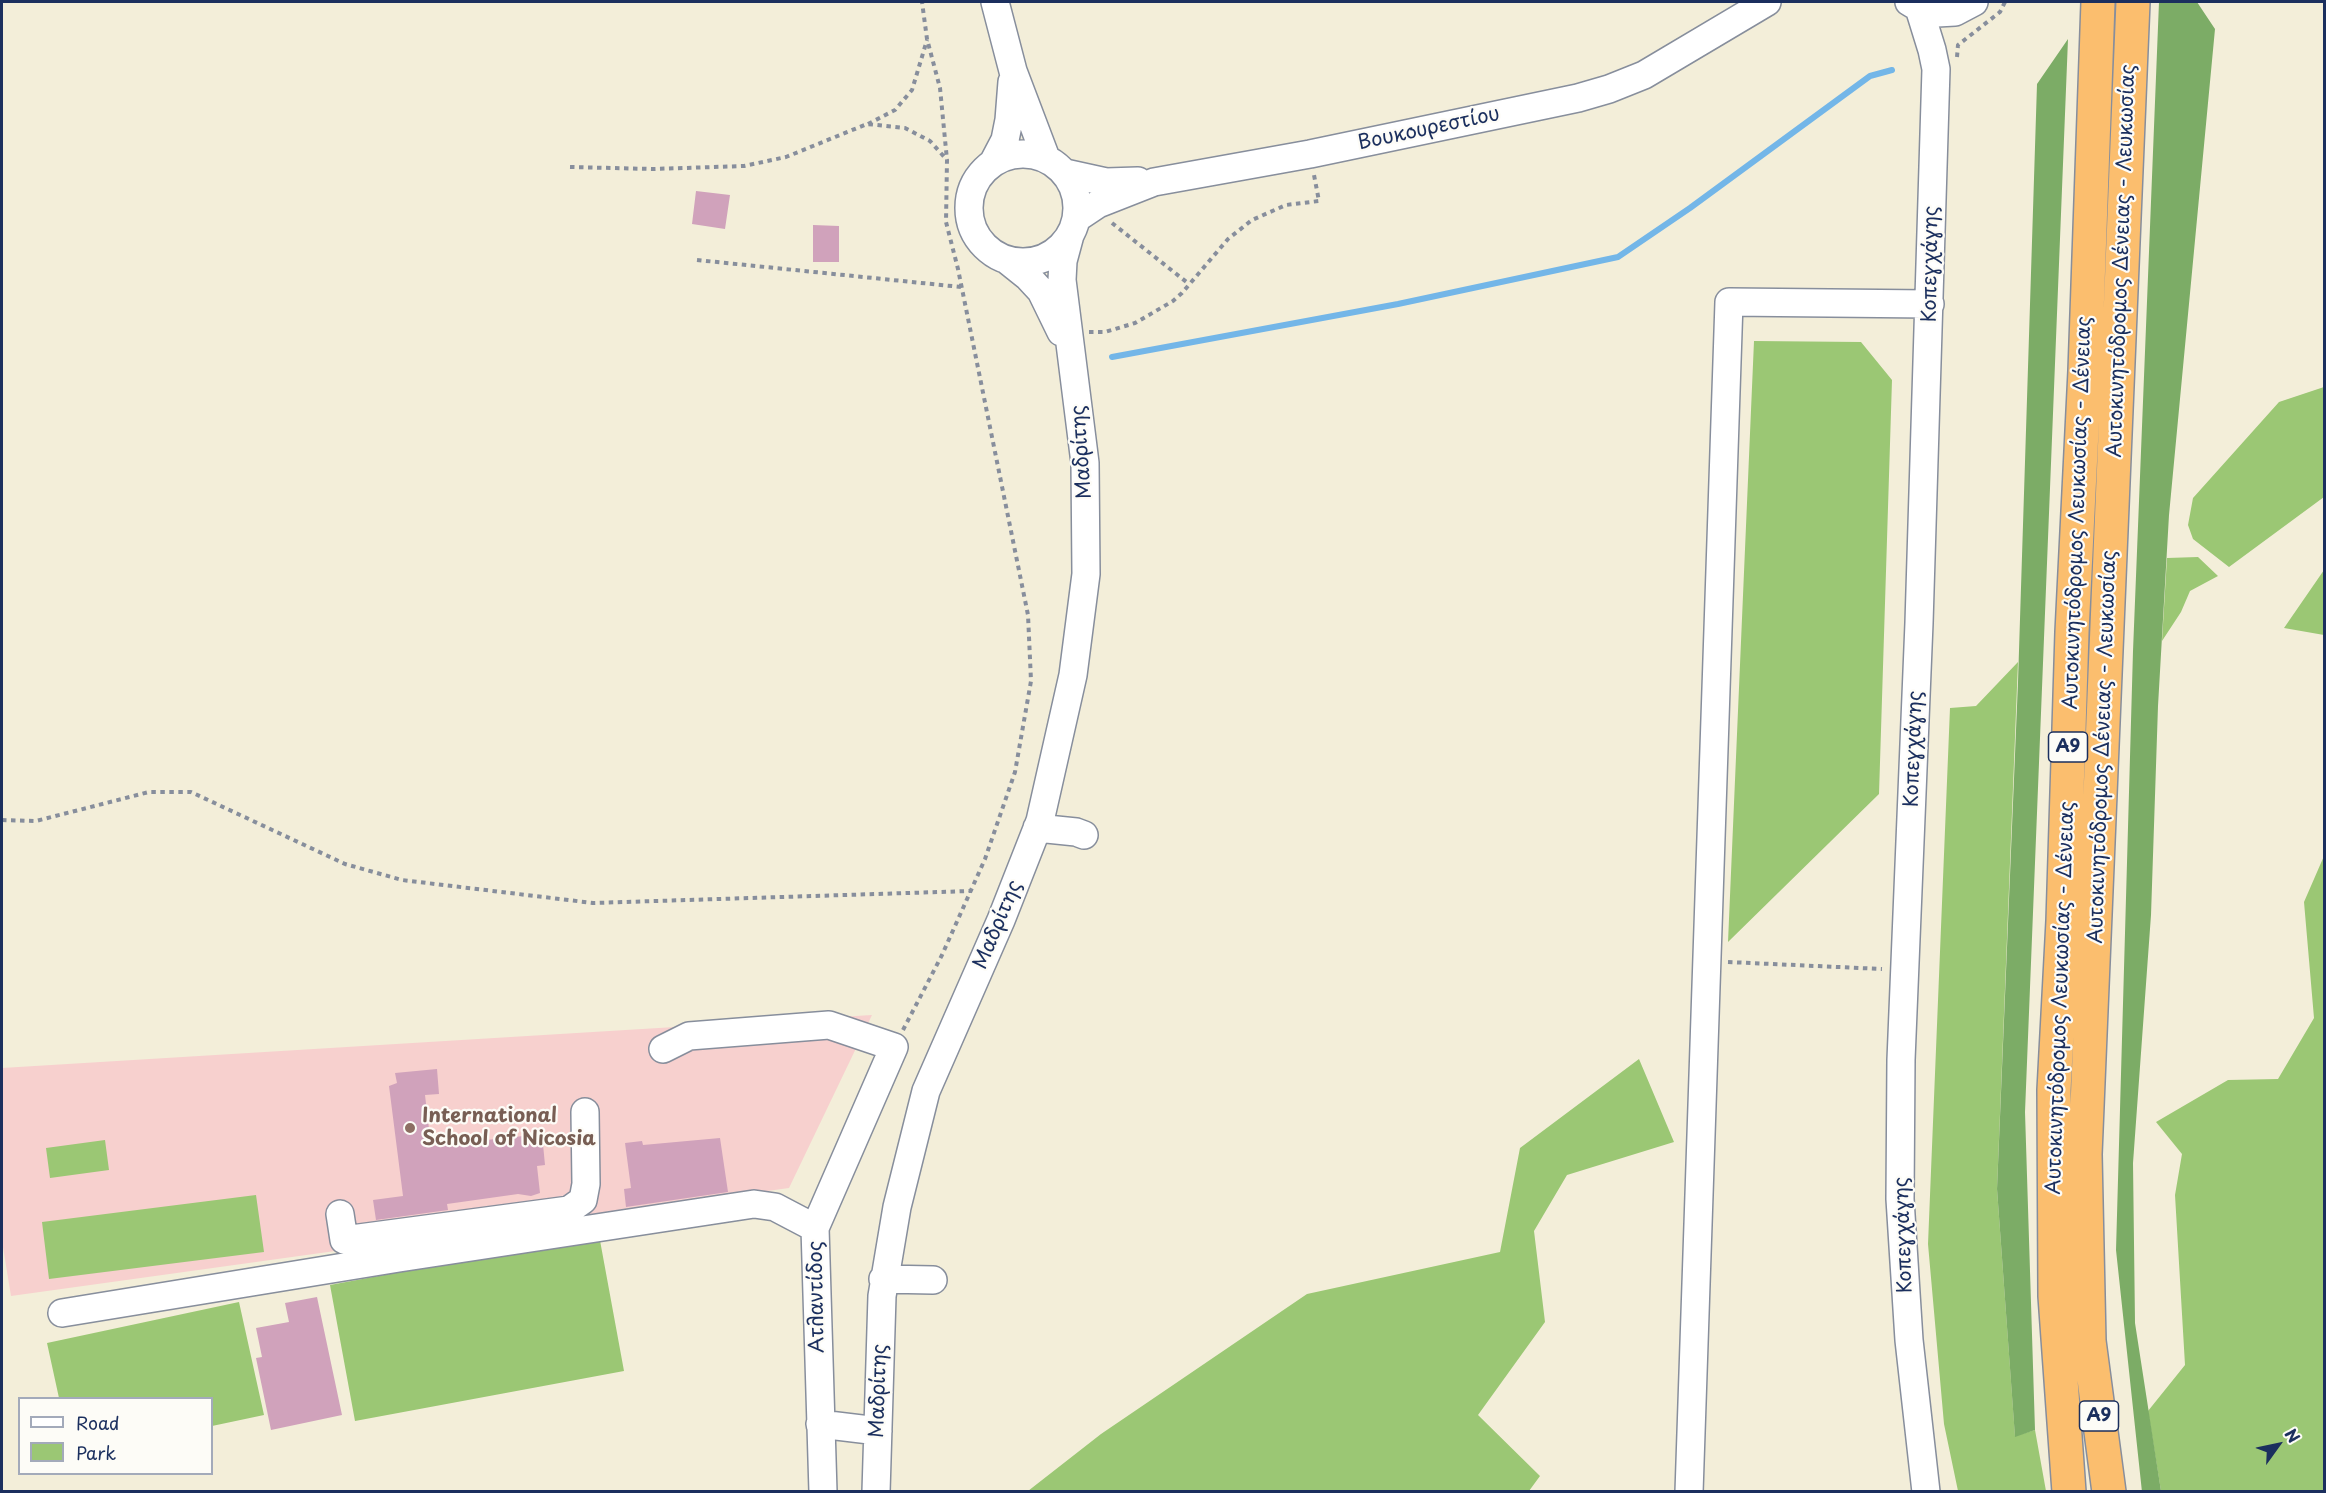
<!DOCTYPE html>
<meta charset="utf-8">
<style>
body{margin:0}
#map{position:relative;width:2326px;height:1493px;overflow:hidden;background:#f3eed9;font-family:"Playpen Sans",sans-serif}
canvas{display:block}
.frame{position:absolute;inset:0;border:3px solid #1b2f5e;pointer-events:none}
.legend{position:absolute;left:18px;top:1397px;width:195px;height:78px;box-sizing:border-box;background:#fdfcf7;border:2px solid #a3aaba;margin:0;padding:8px 10px;list-style:none;font-size:18px;color:#1b2f5e}
.legend li{display:flex;align-items:center;gap:12px;height:30px}
.legend b{width:30px;border:2px solid #a3aaba}
.north{position:absolute;left:2248px;top:1415px;width:60px;height:60px;-webkit-text-stroke:4px #fdfcf7;paint-order:stroke;rotate:57deg;font-size:16px;font-weight:700;line-height:24px;text-align:center;color:#1b2f5e}
.north::after{content:'';display:block;margin:auto;width:21px;height:27px;background:#1b2f5e;clip-path:polygon(50% 0,100% 100%,50% 72%,0 100%)}
</style>
<div id="map">
<canvas width="2326" height="1493"></canvas>
<div class="frame"></div>
<ul class="legend">
<li><b style="height:8px;background:#fff"></b>Road</li>
<li><b style="height:16px;background:#9bc774"></b>Park</li>
</ul>
<div class="north">N</div>
</div>
<script>
const ctx = document.querySelector('canvas').getContext('2d');
ctx.lineJoin = 'round';
function paint(path, color) {
  ctx.fillStyle = color;
  ctx.fill(path, 'evenodd');
}
function shape(rows) {
  const path = new Path2D();
  for (const r of rows) {
    if (r.length === 3) {
      path.moveTo(r[0] + r[2], r[1]);
      path.arc(r[0], r[1], r[2], 0, 2 * Math.PI);
      continue;
    }
    path.moveTo(r[0], r[1]);
    for (let i = 2; i < r.length; i += 2) path.lineTo(r[i], r[i + 1]);
  }
  return path;
}
function trace(path, color, width, dash) {
  ctx.strokeStyle = color;
  ctx.lineWidth = width;
  ctx.lineCap = dash ? 'butt' : 'round';
  ctx.setLineDash(dash || []);
  ctx.stroke(path);
}
function drawText(font, color, halo, rows, align = 'center') {
  ctx.font = font + ' "Playpen Sans",sans-serif';
  ctx.lineWidth = 4.5;
  ctx.setLineDash([]);
  ctx.textBaseline = 'middle';
  ctx.strokeStyle = halo;
  ctx.fillStyle = color;
  for (const [text, x, y, turn = 0] of rows) {
    ctx.save();
    ctx.translate(x, y);
    ctx.rotate((+turn || 0) * Math.PI / 180);
    ctx.textAlign = isNaN(turn) ? turn : align;
    if (halo) ctx.strokeText(text, 0, 0);
    ctx.fillText(text, 0, 0);
    ctx.restore();
  }
}
paint(shape([
 [872,1015,789,1188,11,1296,2,1241,2,1068]
]), '#f7d0ce');
paint(shape([
 [1754,341,1861,342,1892,380,1879,794,1728,942],
 [2324,387,2324,497,2229,567,2193,539,2188,525,2193,498,2279,402],
 [2198,557,2218,576,2190,591,2181,612,2162,641,2167,558],
 [2324,570,2324,635,2284,628],
 [2018,662,1997,1189,2015,1436,2035,1430,2046,1491,1958,1491,1944,1424,1928,1244,1950,708,1976,706],
 [2324,856,2324,1491,2161,1491,2148,1411,2185,1365,2175,1195,2182,1154,2156,1122,2228,1080,2278,1079,2314,1018,2304,902],
 [1639,1059,1674,1142,1567,1175,1534,1231,1545,1322,1478,1415,1540,1476,1529,1491,1028,1491,1101,1434,1307,1294,1500,1252,1520,1148],
 [105,1140,109,1170,50,1178,46,1148],
 [256,1195,264,1252,49,1279,42,1222],
 [599,1235,624,1371,355,1421,330,1285],
 [239,1302,264,1415,212,1426,212,1398,59,1398,47,1343]
]), '#9bc774');
paint(shape([
 [2159,2,2197,2,2215,29,2169,515,2158,706,2151,915,2133,1163,2135,1323,2161,1491,2142,1492,2116,1250,2133,651],
 [2068,39,2025,1112,2035,1430,2015,1437,1997,1189,2018,682,2037,84]
]), '#7cac66');
trace(shape([
 [1112,357,1398,304,1618,257,1690,208,1870,76,1892,70]
]), '#73b6e8', 6);
paint(shape([
 [696,191,730,195,725,229,692,224],
 [813,225,839,226,839,262,813,262],
 [437,1069,439,1094,425,1095,431,1146,542,1134,545,1165,537,1166,540,1193,531,1196,518,1194,447,1204,448,1210,376,1220,373,1200,403,1196,389,1086,397,1083,395,1073],
 [720,1138,728,1192,626,1207,624,1189,631,1188,625,1143,642,1141,643,1145],
 [317,1297,342,1415,271,1430,256,1358,262,1357,256,1328,289,1322,285,1303]
]), '#d0a2bb');
const minor = shape([
 [995,2,1013,71,1046,158],
 [1909,2,1919,8,1937,13,1955,12,1974,2],
 [1919,8,1932,50,1936,69,1919,623,1901,1060,1900,1199,1909,1340,1926,1492],
 [1023,208,54],
 [994,161,1005,140,1009,120,1012,82],
 [1065,173,1106,182,1138,181],
 [1077,218,1098,204,1154,182,1310,154,1578,98,1609,89,1644,75,1767,2],
 [1008,261,1028,277,1041,291,1061,332],
 [1037,828,1076,832,1084,835],
 [663,1049,689,1036,829,1025,894,1047,815,1228,823,1492],
 [340,1214,344,1240,569,1210,583,1200,586,1184,585,1112],
 [883,1279,933,1280],
 [62,1313,399,1258,754,1204,775,1207,815,1228],
 [820,1424,878,1431],
 [876,1492,882,1296,897,1207,926,1091,1001,920,1040,821,1073,675,1086,574,1085,463,1062,280,1063,261,1070,235],
 [1689,1492,1729,302,1930,304]
]);
const highway = shape([
 [2069,1492,2055,1296,2054,1090,2063,921,2072,632,2085,371,2098,2],
 [2109,1492,2089,1341,2085,1154,2133,2]
]);
trace(minor, '#878e9c', 30);
trace(highway, '#878e9c', 36);
trace(shape([
 [1957,57,1958,45,2000,12,2005,2],
 [868,124,895,110,912,90,927,40],
 [570,167,653,169,744,166,786,157,867,124,905,128,930,141,947,160],
 [1112,223,1189,284],
 [697,260,961,287],
 [1089,332,1105,332,1135,323,1173,301,1182,293,1228,239,1252,220,1286,205,1319,201,1314,175],
 [2,820,36,821,149,792,191,792,345,864,402,880,593,903,971,891],
 [1728,962,1882,969],
 [903,1030,942,955,985,859,1015,772,1031,681,1028,615,958,269,946,222,947,160,940,88,927,39,922,2]
]), '#878e9c', 4, [4.5, 4.5]);
trace(minor, '#fff', 27);
trace(highway, '#fbbe6e', 33);
for (const [x, y, r, color] of [
 [410,1128,6,"#8d6e63"]
]) {
  const dot = new Path2D();
  dot.arc(x, y, r, 0, 2 * Math.PI);
  ctx.fillStyle = color;
  ctx.fill(dot);
  trace(dot, '#fdfcf7', 2);
}
for (const [x, y, w] of [
 [2068,747,39],
 [2099,1416,39]
]) {
  const box = new Path2D();
  box.roundRect(x - w / 2, y - 15, w, 30, 4.5);
  ctx.fillStyle = '#fdfcf7';
  ctx.fill(box);
  trace(box, '#1b2f5e', 1.5);
}
drawText('bold 18px', '#1b2f5e', null, [
 ["A9",2068,747],
 ["A9",2099,1416]
]);
drawText('20px', '#1b2f5e', '#fdfcf7', [
 ["Βουκουρεστίου",1429,129,-12],
 ["Αυτοκινητόδρομος Δένειας - Λευκωσίας",2122,261,-88],
 ["Κοπεγχάγης",1931,264,-89],
 ["Μαδρίτης",1082,452,-94],
 ["Αυτοκινητόδρομος Λευκωσίας - Δένειας",2078,513,-88],
 ["Αυτοκινητόδρομος Δένειας - Λευκωσίας",2103,747,-88],
 ["Κοπεγχάγης",1914,749,-88],
 ["Μαδρίτης",998,925,-67],
 ["Αυτοκινητόδρομος Λευκωσίας - Δένειας",2061,998,-88],
 ["Κοπεγχάγης",1904,1235,-92],
 ["Ατλαντίδος",817,1297,-91],
 ["Μαδρίτης",879,1391,-88]
]);
drawText('bold 20px', '#785e54', '#fdfcf7', [
 ["International",422,1116],
 ["School of Nicosia",422,1139]
], 'left');
</script>
